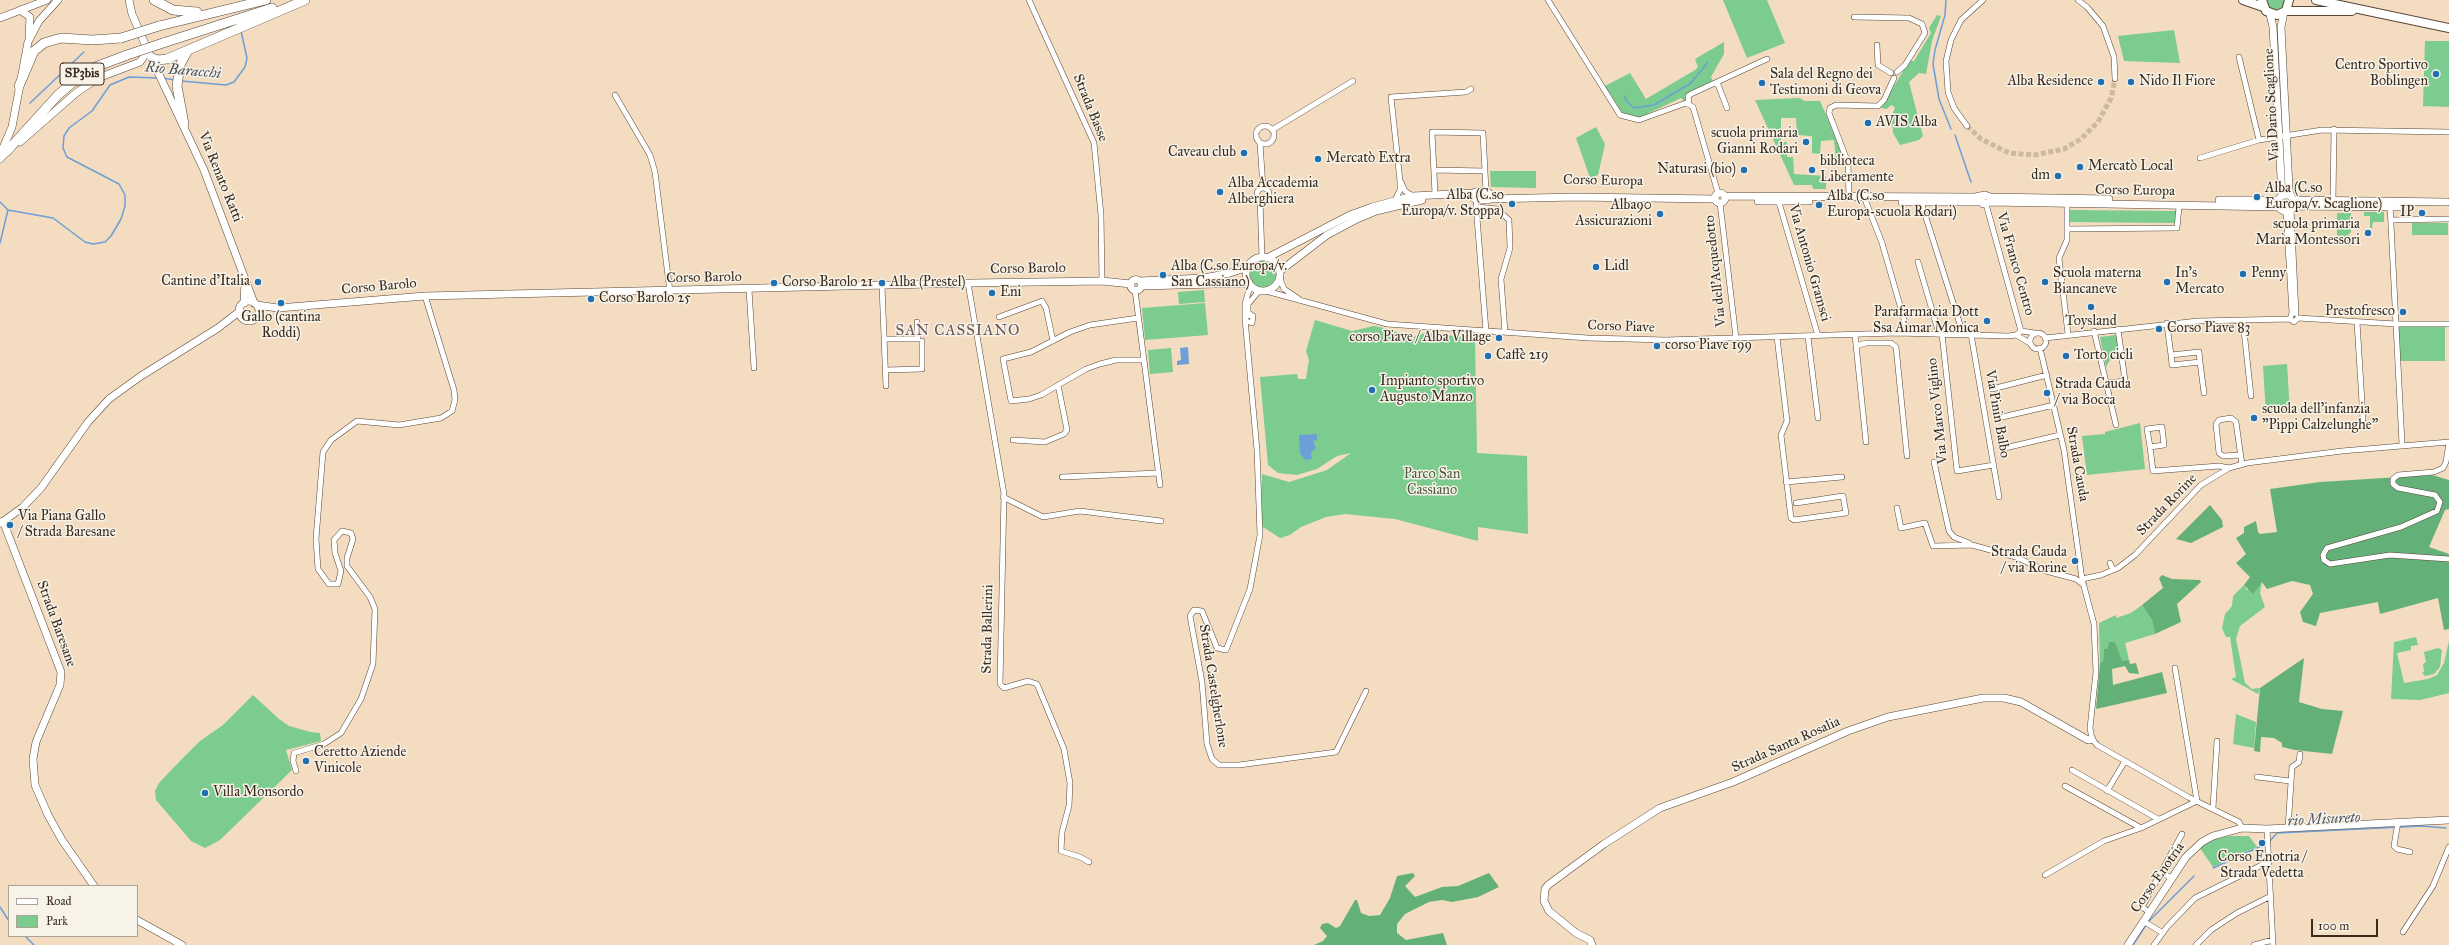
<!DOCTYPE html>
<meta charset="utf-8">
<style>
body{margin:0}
#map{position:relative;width:2449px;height:945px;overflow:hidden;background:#f3dcc0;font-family:"IM FELL Great Primer",serif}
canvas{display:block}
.legend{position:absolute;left:8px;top:885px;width:130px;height:52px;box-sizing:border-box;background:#f7f3e8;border:1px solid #aca397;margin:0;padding:5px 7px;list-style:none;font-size:12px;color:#3b2a1e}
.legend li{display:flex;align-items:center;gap:8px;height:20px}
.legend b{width:20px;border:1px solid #aca397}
.scale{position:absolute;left:2311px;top:919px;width:67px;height:18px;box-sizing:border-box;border:2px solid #3b2a1e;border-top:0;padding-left:5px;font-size:12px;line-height:14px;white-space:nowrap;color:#3b2a1e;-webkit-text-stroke:3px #f7f3e8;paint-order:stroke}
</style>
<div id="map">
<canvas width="2449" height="945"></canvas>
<ul class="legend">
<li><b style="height:5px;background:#fff"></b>Road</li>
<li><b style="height:11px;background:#7bcc8e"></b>Park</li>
</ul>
<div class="scale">100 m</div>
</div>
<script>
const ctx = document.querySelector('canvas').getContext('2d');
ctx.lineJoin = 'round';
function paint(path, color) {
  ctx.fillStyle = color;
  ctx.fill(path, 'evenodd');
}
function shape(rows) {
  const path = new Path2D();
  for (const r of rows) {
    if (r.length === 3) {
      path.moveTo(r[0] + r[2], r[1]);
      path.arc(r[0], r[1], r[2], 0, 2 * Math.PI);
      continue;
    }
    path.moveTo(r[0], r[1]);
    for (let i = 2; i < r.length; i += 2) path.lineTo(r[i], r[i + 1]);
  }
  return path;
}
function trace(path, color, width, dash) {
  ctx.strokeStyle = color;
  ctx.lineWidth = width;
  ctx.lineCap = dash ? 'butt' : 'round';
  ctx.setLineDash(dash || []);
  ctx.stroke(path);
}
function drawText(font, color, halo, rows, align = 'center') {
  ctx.font = font + ' "IM FELL Great Primer",serif';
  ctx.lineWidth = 3;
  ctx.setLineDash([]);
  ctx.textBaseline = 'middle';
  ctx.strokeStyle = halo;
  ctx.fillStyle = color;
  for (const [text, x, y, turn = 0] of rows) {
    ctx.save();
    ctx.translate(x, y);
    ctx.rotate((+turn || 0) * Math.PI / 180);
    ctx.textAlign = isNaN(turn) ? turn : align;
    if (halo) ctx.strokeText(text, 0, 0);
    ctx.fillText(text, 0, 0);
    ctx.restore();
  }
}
paint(shape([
 [1723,0,1767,0,1785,43,1747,58],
 [2265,0,2285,0,2284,8,2279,11,2270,10],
 [1937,15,1941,16,1932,41,1926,74,1919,73,1909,82,1923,136,1919,140,1900,145,1893,133,1892,117,1895,107,1891,105,1887,109,1881,108,1909,61,1914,61,1931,33,1929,28],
 [2174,30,2180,63,2124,61,2118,36],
 [2425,41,2449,41,2449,107,2423,106],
 [1724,42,1724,54,1711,77,1713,81,1689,93,1687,99,1684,101,1681,98,1649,113,1648,116,1641,119,1623,114,1605,86,1630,73,1646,99,1695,70,1698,67,1695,59],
 [1800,98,1804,101,1820,101,1844,155,1844,160,1836,160,1834,140,1821,141,1820,154,1812,153,1812,136,1797,135,1796,118,1781,118,1781,142,1787,142,1787,157,1793,157,1794,174,1826,176,1826,189,1813,189,1812,185,1794,185,1755,100],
 [1596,127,1605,144,1598,175,1590,178,1576,138],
 [1490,171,1536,171,1536,188,1491,187],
 [2070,210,2176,211,2175,223,2069,222],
 [2364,212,2384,212,2384,222,2373,222,2372,228,2370,228,2370,216,2364,216],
 [2337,213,2351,213,2351,232,2348,235,2351,237,2351,246,2340,243,2337,237],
 [2412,223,2448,223,2448,235,2412,235],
 [1263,274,13],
 [1204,290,1205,302,1179,304,1178,292],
 [1205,303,1208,335,1145,340,1142,308],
 [1315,320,1352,331,1374,326,1389,329,1410,338,1425,333,1475,338,1477,453,1527,456,1528,534,1478,527,1478,541,1395,519,1345,514,1326,517,1301,527,1290,535,1280,538,1263,527,1261,512,1262,474,1289,482,1327,470,1351,453,1337,456,1317,469,1297,475,1278,473,1268,465,1260,377,1297,374,1298,379,1306,379,1309,360,1306,351],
 [2398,326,2445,327,2445,361,2399,361],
 [2116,335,2118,346,2106,367,2100,337],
 [1171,348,1173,372,1150,374,1148,350],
 [2287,364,2290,413,2266,414,2263,366],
 [2140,423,2145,469,2087,475,2082,436,2105,434,2105,432],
 [2262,582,2260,593,2265,607,2240,626,2236,639,2245,683,2252,689,2260,688,2258,694,2231,679,2236,677,2230,637,2226,637,2222,628,2225,614,2232,606,2233,596,2244,585,2247,590],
 [2142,605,2152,620,2155,634,2125,643,2129,660,2122,662,2117,646,2104,649,2103,663,2100,663,2099,623,2116,615,2116,618,2131,613],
 [2416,637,2418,645,2411,646,2411,650,2397,653,2404,683,2428,679,2437,675,2444,663,2449,641,2449,693,2420,700,2391,699,2394,642],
 [2438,648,2442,650,2440,667,2434,674,2425,676,2422,673,2424,672,2423,664,2426,662,2424,652],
 [253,695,279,719,289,726,311,732,320,733,321,741,286,750,292,770,220,840,205,848,191,841,156,800,155,791,159,783,179,762,200,741,223,725],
 [2236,714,2256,722,2254,748,2233,744],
 [2229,836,2249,836,2257,847,2213,867,2200,848,2212,840]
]), '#7bcc8e');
paint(shape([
 [2432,475,2449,480,2449,509,2445,510,2429,547,2449,554,2449,629,2444,630,2438,598,2380,614,2378,602,2320,613,2316,626,2303,622,2300,612,2313,594,2310,585,2292,581,2267,589,2262,582,2253,594,2244,585,2250,577,2236,563,2246,554,2236,538,2244,533,2244,527,2256,521,2258,532,2260,534,2277,532,2270,489,2320,482],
 [2210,505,2222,520,2223,527,2191,543,2176,539],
 [2162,575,2172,579,2200,580,2201,582,2177,604,2181,622,2155,634,2152,620,2142,605,2163,588,2159,578],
 [2109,642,2114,642,2117,646,2122,661,2129,660,2130,664,2136,663,2139,674,2129,673,2125,666,2112,669,2113,685,2162,672,2167,693,2096,709,2100,663,2103,662,2104,649,2108,648],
 [2304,658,2299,702,2322,709,2343,711,2332,754,2295,750,2282,747,2282,743,2274,738,2261,737,2260,752,2254,751,2260,688],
 [1413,873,1415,876,1405,886,1415,897,1442,887,1458,886,1489,873,1499,887,1478,897,1452,902,1442,900,1429,902,1405,914,1397,924,1397,933,1406,940,1443,933,1447,945,1314,945,1323,941,1327,936,1320,928,1322,924,1328,923,1336,928,1340,926,1355,900,1357,900,1361,913,1369,916,1380,915,1390,898,1397,876]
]), '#64b079');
paint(shape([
 [1188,347,1189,364,1177,365,1177,361,1181,360,1180,348],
 [1317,434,1317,440,1313,441,1316,448,1311,452,1312,459,1305,460,1300,453,1299,435]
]), '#6c9fd7');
trace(shape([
 [1946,0,1945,15,1935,50,1933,64,1939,99,1951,129],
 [163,78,175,80],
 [181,81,226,85,234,82,245,67,247,58,241,31],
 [1625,96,1626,101,1634,108,1654,105,1691,83,1708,62],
 [30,103,84,52],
 [1955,135,1971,182],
 [0,202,8,210],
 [0,243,8,210,53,218,85,242,93,244,105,242,111,236,121,219,125,206,125,195,119,184,67,157,63,148,64,136,69,128,92,111,110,85,129,77,157,78],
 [2269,842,2277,833,2422,826,2446,828],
 [2213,868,2266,844],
 [0,907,9,921],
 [2148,922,2194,876],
 [25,936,34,945],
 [2133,945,2146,925]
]), '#6c9fd7', 1.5);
trace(shape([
 [1967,126,1981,139,2009,153,2035,155,2064,149,2081,139,2098,122,2111,98,2115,79]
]), '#ceb8a0', 5, [5, 2.5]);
const street = shape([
 [1029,0,1094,143,1101,215,1102,281],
 [1548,0,1620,115,1639,120,1686,103,1693,107,1718,193],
 [2078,0,2087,7,2103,26,2114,57,2115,79],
 [1854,17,1909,18,1922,24,1925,33,1905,65,1897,72],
 [1877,45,1878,65,1891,73],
 [2239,57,2259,140],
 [1717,82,1727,108],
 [615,95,650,155,655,172,670,292],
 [1689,104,1688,96,1691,94,1767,59],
 [1265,135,9],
 [1967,126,1954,108,1948,92,1946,61,1951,40,1961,20,1983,0],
 [1272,130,1353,81],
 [1260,143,1263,188],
 [2200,158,2259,140,2322,130,2449,132],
 [1434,170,1485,171],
 [1401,182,1405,191,1413,196],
 [1263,194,6],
 [1435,194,1432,132,1483,133,1486,191],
 [1849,197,1848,163,1829,113,1830,108,1836,105,1878,106,1884,100,1894,78],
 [1260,199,1262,257],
 [1778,199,1818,336],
 [1395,200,1400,190,1400,181,1391,97,1466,92,1471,89],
 [2333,200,2334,129],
 [1866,202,1882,243,1908,333],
 [1921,202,1963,334],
 [1720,203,1736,338],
 [2067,203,2067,240,2059,258,2068,334],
 [1986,204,2021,331],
 [1476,205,1486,331],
 [2390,205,2402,444],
 [1477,207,1497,209,1509,220,1510,248,1501,279,1505,332],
 [2291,209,2296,314],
 [2286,211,2292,313,2290,319],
 [2391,220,2449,219],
 [2067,229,2177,228,2179,207],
 [1918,262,1939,334],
 [1280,279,1284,289,1299,299],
 [968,283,1004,494,1000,684,1004,688,1028,681,1037,684,1064,749,1070,783,1069,806,1062,832,1061,851,1080,857,1089,862],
 [882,286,886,386],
 [749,290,754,368],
 [1135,290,1160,485],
 [1266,291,1387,324,1588,338,1666,340,1897,333,2008,336,2016,335,2021,331,2035,333],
 [1251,315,1248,312,1248,304,1259,291],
 [999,317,1042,301,1046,308,1053,341],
 [1138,318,1090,325,1070,332,1031,352,1003,359,1011,401,1029,399,1041,395,1086,369,1100,364,1116,360,1142,360],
 [1245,318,1245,304,1250,286],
 [1246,321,1252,323,1253,316,1248,315,1245,319,1257,450,1260,535,1250,589,1226,650,1217,648,1202,611,1194,610,1190,616,1202,682,1207,744,1212,759,1219,765,1239,765,1336,752,1366,691],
 [2243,321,2251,396],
 [2357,322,2363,419],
 [2167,323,2167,325,2171,355,2172,365,2200,362,2199,352,2171,355],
 [2094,331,2116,425],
 [2038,341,8],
 [1942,334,1957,471,1994,465],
 [1971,334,1999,497],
 [1855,335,1866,442],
 [2016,335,2030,343],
 [1777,337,1787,421,1781,435,1791,518,1794,520,1846,513,1843,496,1796,503],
 [1808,337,1818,418],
 [2045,338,2198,321,2290,319,2294,322,2298,318,2396,324,2449,324],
 [885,339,918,339,917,322],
 [1856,346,1866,343,1891,343,1896,347,1907,456],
 [2040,348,2064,450,2082,579,2094,624,2096,672,2090,728,2092,739,2097,745,2188,797,2239,822,2242,828],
 [2200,362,2204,393],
 [886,370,922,369,922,341],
 [2107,383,2125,381,2118,329],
 [1992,389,2047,375],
 [1998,418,2054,405],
 [1013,440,1045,442,1064,434,1067,430,1058,385],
 [2449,443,2446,462,2443,468,2434,472,2398,475,2393,479,2393,484,2398,488,2435,495,2440,502,2437,511,2401,527,2327,548,2323,555,2324,560,2330,564,2390,555,2449,559],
 [2150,447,2164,445,2162,427,2147,429,2150,447,2153,471,2219,466,2229,468],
 [2005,448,2060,435],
 [2240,455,2223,456,2219,453,2216,424,2219,420,2231,418,2236,422,2242,465],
 [1934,462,1949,531,1954,537,1969,543],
 [1062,477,1159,473],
 [1786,482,1842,477],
 [1003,497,1043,517,1080,511,1161,521],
 [1897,508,1901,528,1925,523,1933,546,1972,545,2016,557,2046,571,2076,579,2084,585],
 [2110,563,2113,570],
 [2082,579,2101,575,2118,568,2135,555,2201,485,2229,468,2247,463,2342,451,2449,442],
 [2072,770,2158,819],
 [296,771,293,761,294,753,324,744,341,733,361,699,373,664,375,609,370,597,347,566,347,558,353,539,351,533,342,531,334,540,335,553,341,571,338,584,329,584,318,569,316,539,323,452,331,440,357,421,399,425,441,418,452,411,455,400,454,390,425,296],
 [2257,777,2290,781],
 [2065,786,2141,828],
 [2107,791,2125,761],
 [2213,808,2217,741],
 [2398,822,2394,846,2397,849,2410,852],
 [2288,828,2292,767,2299,762,2300,754],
 [2267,829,2273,945],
 [2161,872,2171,878],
 [2045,875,2104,841,2141,828,2197,801,2175,668],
 [2149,912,2142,907,2182,834],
 [2143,921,2163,933],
 [2403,932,2433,886,2449,847],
 [2154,945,2167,927,2195,898,2268,862],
 [2196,945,2211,930,2237,913,2271,896],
 [2254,945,2273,940]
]);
const secondary = shape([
 [129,0,132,14,148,51,204,170,254,303],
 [20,10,30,17,29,36],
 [2284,12,2281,27,2289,189,2291,197],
 [2270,14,2273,27,2282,196],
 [0,18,47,0],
 [20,142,76,93,98,78,140,62,148,51],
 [0,155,12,127,28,42,39,21,58,0],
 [0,159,11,148],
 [1486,191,1490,194,1488,200,1476,200,1473,197,1475,192,1486,191],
 [1720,198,5],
 [2286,203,8],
 [1725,196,1975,197,1985,195,1990,197,1990,202,1983,204,1981,197],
 [1990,197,2109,199],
 [1490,199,1575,197,1715,199],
 [2219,200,2279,200],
 [2294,200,2447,202],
 [1758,201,1809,201],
 [1902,202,1982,202],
 [1990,202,2280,207],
 [2293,206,2401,207],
 [1263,274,17],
 [1267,258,1350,215,1372,207,1413,196,1473,193],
 [1280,271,1327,235,1357,219,1376,211,1422,200],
 [1136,285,5.5],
 [1140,281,1204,278,1230,273,1248,267],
 [1142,286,1249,283],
 [249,311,10],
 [244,303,245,282],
 [257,305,278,308,425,296,972,283,1102,281,1131,284],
 [3,521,61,672,60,685,36,742,33,759,35,785,48,815,62,840,94,886],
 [1,523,23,507,41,488,88,422,109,399,141,376,218,328,240,311],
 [137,920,182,945],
 [1592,945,1590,940,1576,933,1549,911,1544,901,1545,889,1548,885,1604,844,1660,808,1733,782,1848,731,1888,717,1983,698,2004,698,2021,702,2088,740,2092,739],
 [2128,945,2186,857,2202,842,2213,836,2242,828,2267,829,2449,820]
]);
const primary = shape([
 [2243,0,2263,7],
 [2262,0,2266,11,2277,15,2286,11,2289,0],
 [2316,0,2449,28],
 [2286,11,2352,11]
]);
const highway = shape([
 [154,0,173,10,197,12],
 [159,26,266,0],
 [163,43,272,8],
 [152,58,158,60,167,59,305,0],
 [19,86,34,51,44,43,61,38,92,40,121,38],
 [184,124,177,86,180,65,188,50],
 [7,151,58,95,81,75,90,69,127,55]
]);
trace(street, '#574536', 6);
trace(secondary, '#574536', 8);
trace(primary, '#574536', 10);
trace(highway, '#574536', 10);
trace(street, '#fff', 5);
trace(secondary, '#fff', 7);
trace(primary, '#fff', 8);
trace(highway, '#fff', 9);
const highwayBridge = shape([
 [121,38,159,26],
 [127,55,163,43]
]);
trace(highwayBridge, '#574536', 10, []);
trace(highwayBridge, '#fff', 9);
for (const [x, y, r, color] of [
 [2436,74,4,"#1f6fb2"],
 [2101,82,4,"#1f6fb2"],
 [2131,82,4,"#1f6fb2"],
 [1762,83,4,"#1f6fb2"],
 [1868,123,4,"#1f6fb2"],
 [1806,142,4,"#1f6fb2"],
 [1244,153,4,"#1f6fb2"],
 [1318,159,4,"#1f6fb2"],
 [2080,167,4,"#1f6fb2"],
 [1744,170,4,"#1f6fb2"],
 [1812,170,4,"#1f6fb2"],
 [2058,176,4,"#1f6fb2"],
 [1220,192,4,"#1f6fb2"],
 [2257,197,4,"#1f6fb2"],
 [1512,204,4,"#1f6fb2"],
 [1819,205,4,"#1f6fb2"],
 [2422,213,4,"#1f6fb2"],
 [1660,214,4,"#1f6fb2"],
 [2368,233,4,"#1f6fb2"],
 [1596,267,4,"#1f6fb2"],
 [2243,274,4,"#1f6fb2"],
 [1163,275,4,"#1f6fb2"],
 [258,282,4,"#1f6fb2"],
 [2045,282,4,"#1f6fb2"],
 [2167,282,4,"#1f6fb2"],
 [774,283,4,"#1f6fb2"],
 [882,283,4,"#1f6fb2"],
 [992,293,4,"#1f6fb2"],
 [591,299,4,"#1f6fb2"],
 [281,303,4,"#1f6fb2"],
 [2091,307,4,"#1f6fb2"],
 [2403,312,4,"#1f6fb2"],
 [1987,321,4,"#1f6fb2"],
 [2159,329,4,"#1f6fb2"],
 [1499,338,4,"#1f6fb2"],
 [1657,346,4,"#1f6fb2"],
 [1488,356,4,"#1f6fb2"],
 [2066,356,4,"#1f6fb2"],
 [1372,390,4,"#1f6fb2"],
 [2047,393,4,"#1f6fb2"],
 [2254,418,4,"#1f6fb2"],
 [10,525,4,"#1f6fb2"],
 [2075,561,4,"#1f6fb2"],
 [306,761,4,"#1f6fb2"],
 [205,793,4,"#1f6fb2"],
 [2262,843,4,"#1f6fb2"]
]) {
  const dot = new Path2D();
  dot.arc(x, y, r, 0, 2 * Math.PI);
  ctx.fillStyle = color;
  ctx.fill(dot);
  trace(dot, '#f7f3e8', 1.5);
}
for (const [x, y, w] of [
 [82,74,44]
]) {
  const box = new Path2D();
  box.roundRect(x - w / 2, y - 11, w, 22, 3);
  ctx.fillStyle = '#f7f3e8';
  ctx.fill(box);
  trace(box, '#3b2a1e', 1);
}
drawText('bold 13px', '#3b2a1e', null, [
 ["SP3bis",82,74]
]);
drawText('14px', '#3b2a1e', '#f7f3e8', [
 ["Centro Sportivo",2428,66,"right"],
 ["Boblingen",2428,82,"right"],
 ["Sala del Regno dei",1770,75],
 ["Testimoni di Geova",1770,91],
 ["Alba Residence",2093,82,"right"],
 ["Nido Il Fiore",2139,82],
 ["AVIS Alba",1876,123],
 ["scuola primaria",1798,134,"right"],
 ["Gianni Rodari",1798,150,"right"],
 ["Caveau club",1236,153,"right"],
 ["Mercatò Extra",1326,159],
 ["biblioteca",1820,162],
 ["Liberamente",1820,178],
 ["Mercatò Local",2088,167],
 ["Naturasi (bio)",1736,170,"right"],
 ["dm",2050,176,"right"],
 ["Alba Accademia",1228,184],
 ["Alberghiera",1228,200],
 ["Alba (C.so",2265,189],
 ["Europa/v. Scaglione)",2265,205],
 ["Alba (C.so",1504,196,"right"],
 ["Europa/v. Stoppa)",1504,212,"right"],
 ["Alba (C.so",1827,197],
 ["Europa-scuola Rodari)",1827,213],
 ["Alba90",1652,206,"right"],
 ["Assicurazioni",1652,222,"right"],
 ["IP",2414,213,"right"],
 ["scuola primaria",2360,225,"right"],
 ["Maria Montessori",2360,241,"right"],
 ["Alba (C.so Europa/v.",1171,267],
 ["San Cassiano)",1171,283],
 ["Lidl",1604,267],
 ["Scuola materna",2053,274],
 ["Biancaneve",2053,290],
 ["In's",2175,274],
 ["Mercato",2175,290],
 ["Penny",2251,274],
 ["Cantine d'Italia",250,282,"right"],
 ["Corso Barolo 21",782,283],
 ["Alba (Prestel)",890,283],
 ["Eni",1000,293],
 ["Corso Barolo 25",599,299],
 ["Prestofresco",2395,312,"right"],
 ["Parafarmacia Dott",1979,313,"right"],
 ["Ssa Aimar Monica",1979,329,"right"],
 ["Gallo (cantina",281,318,"center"],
 ["Roddi)",281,334,"center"],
 ["Toysland",2091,322,"center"],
 ["Corso Piave 83",2167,329],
 ["corso Piave / Alba Village",1491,338,"right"],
 ["corso Piave 199",1665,346],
 ["Caffè 219",1496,356],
 ["Torto cicli",2074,356],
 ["Impianto sportivo",1380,382],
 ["Augusto Manzo",1380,398],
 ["Strada Cauda",2055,385],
 ["/ via Bocca",2055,401],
 ["scuola dell'infanzia",2262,410],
 ["\"Pippi Calzelunghe\"",2262,426],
 ["Via Piana Gallo",18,517],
 ["/ Strada Baresane",18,533],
 ["Strada Cauda",2067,553,"right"],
 ["/ via Rorine",2067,569,"right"],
 ["Ceretto Aziende",314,753],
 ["Vinicole",314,769],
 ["Villa Monsordo",213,793],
 ["Corso Enotria /",2262,858,"center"],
 ["Strada Vedetta",2262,874,"center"]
], 'left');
drawText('14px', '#3b2a1e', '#f7f3e8', [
 ["Via Dario Scaglione",2272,105,-93],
 ["Strada Basse",1090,108,68],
 ["Via Renato Ratti",220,177,68],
 ["Corso Europa",1603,181,1],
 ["Corso Europa",2135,191,1],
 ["Via Antonio Gramsci",1809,263,74],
 ["Via Franco Centro",2015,264,74],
 ["Corso Barolo",1028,269,-1],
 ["Via dell'Acquedotto",1716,271,-96],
 ["Corso Barolo",704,278,-1],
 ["Corso Barolo",379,287,-5],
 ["Corso Piave",1621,327,2],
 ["Via Marco Viglino",1938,411,-96],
 ["Via Pinin Balbo",1997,414,80],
 ["Strada Cauda",2077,464,80],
 ["Strada Rorine",2167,505,-46],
 ["Strada Baresane",56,624,70],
 ["Strada Ballerini",988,629,-89],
 ["Strada Castelgherlone",1213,686,81],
 ["Strada Santa Rosalia",1786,745,-24],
 ["Corso Enotria",2158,878,-55]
]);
drawText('14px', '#4e5b40', '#f7f3e8', [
 ["Parco San",1432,475],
 ["Cassiano",1432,491]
]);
drawText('italic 15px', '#4c535f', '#f7f3e8', [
 ["Rio Baracchi",183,71,5],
 ["rio Misureto",2324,820,-3]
]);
ctx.letterSpacing = '1px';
drawText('15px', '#6b5357', '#f7f3e8', [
 ["SAN CASSIANO",958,331]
]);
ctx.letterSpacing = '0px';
</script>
